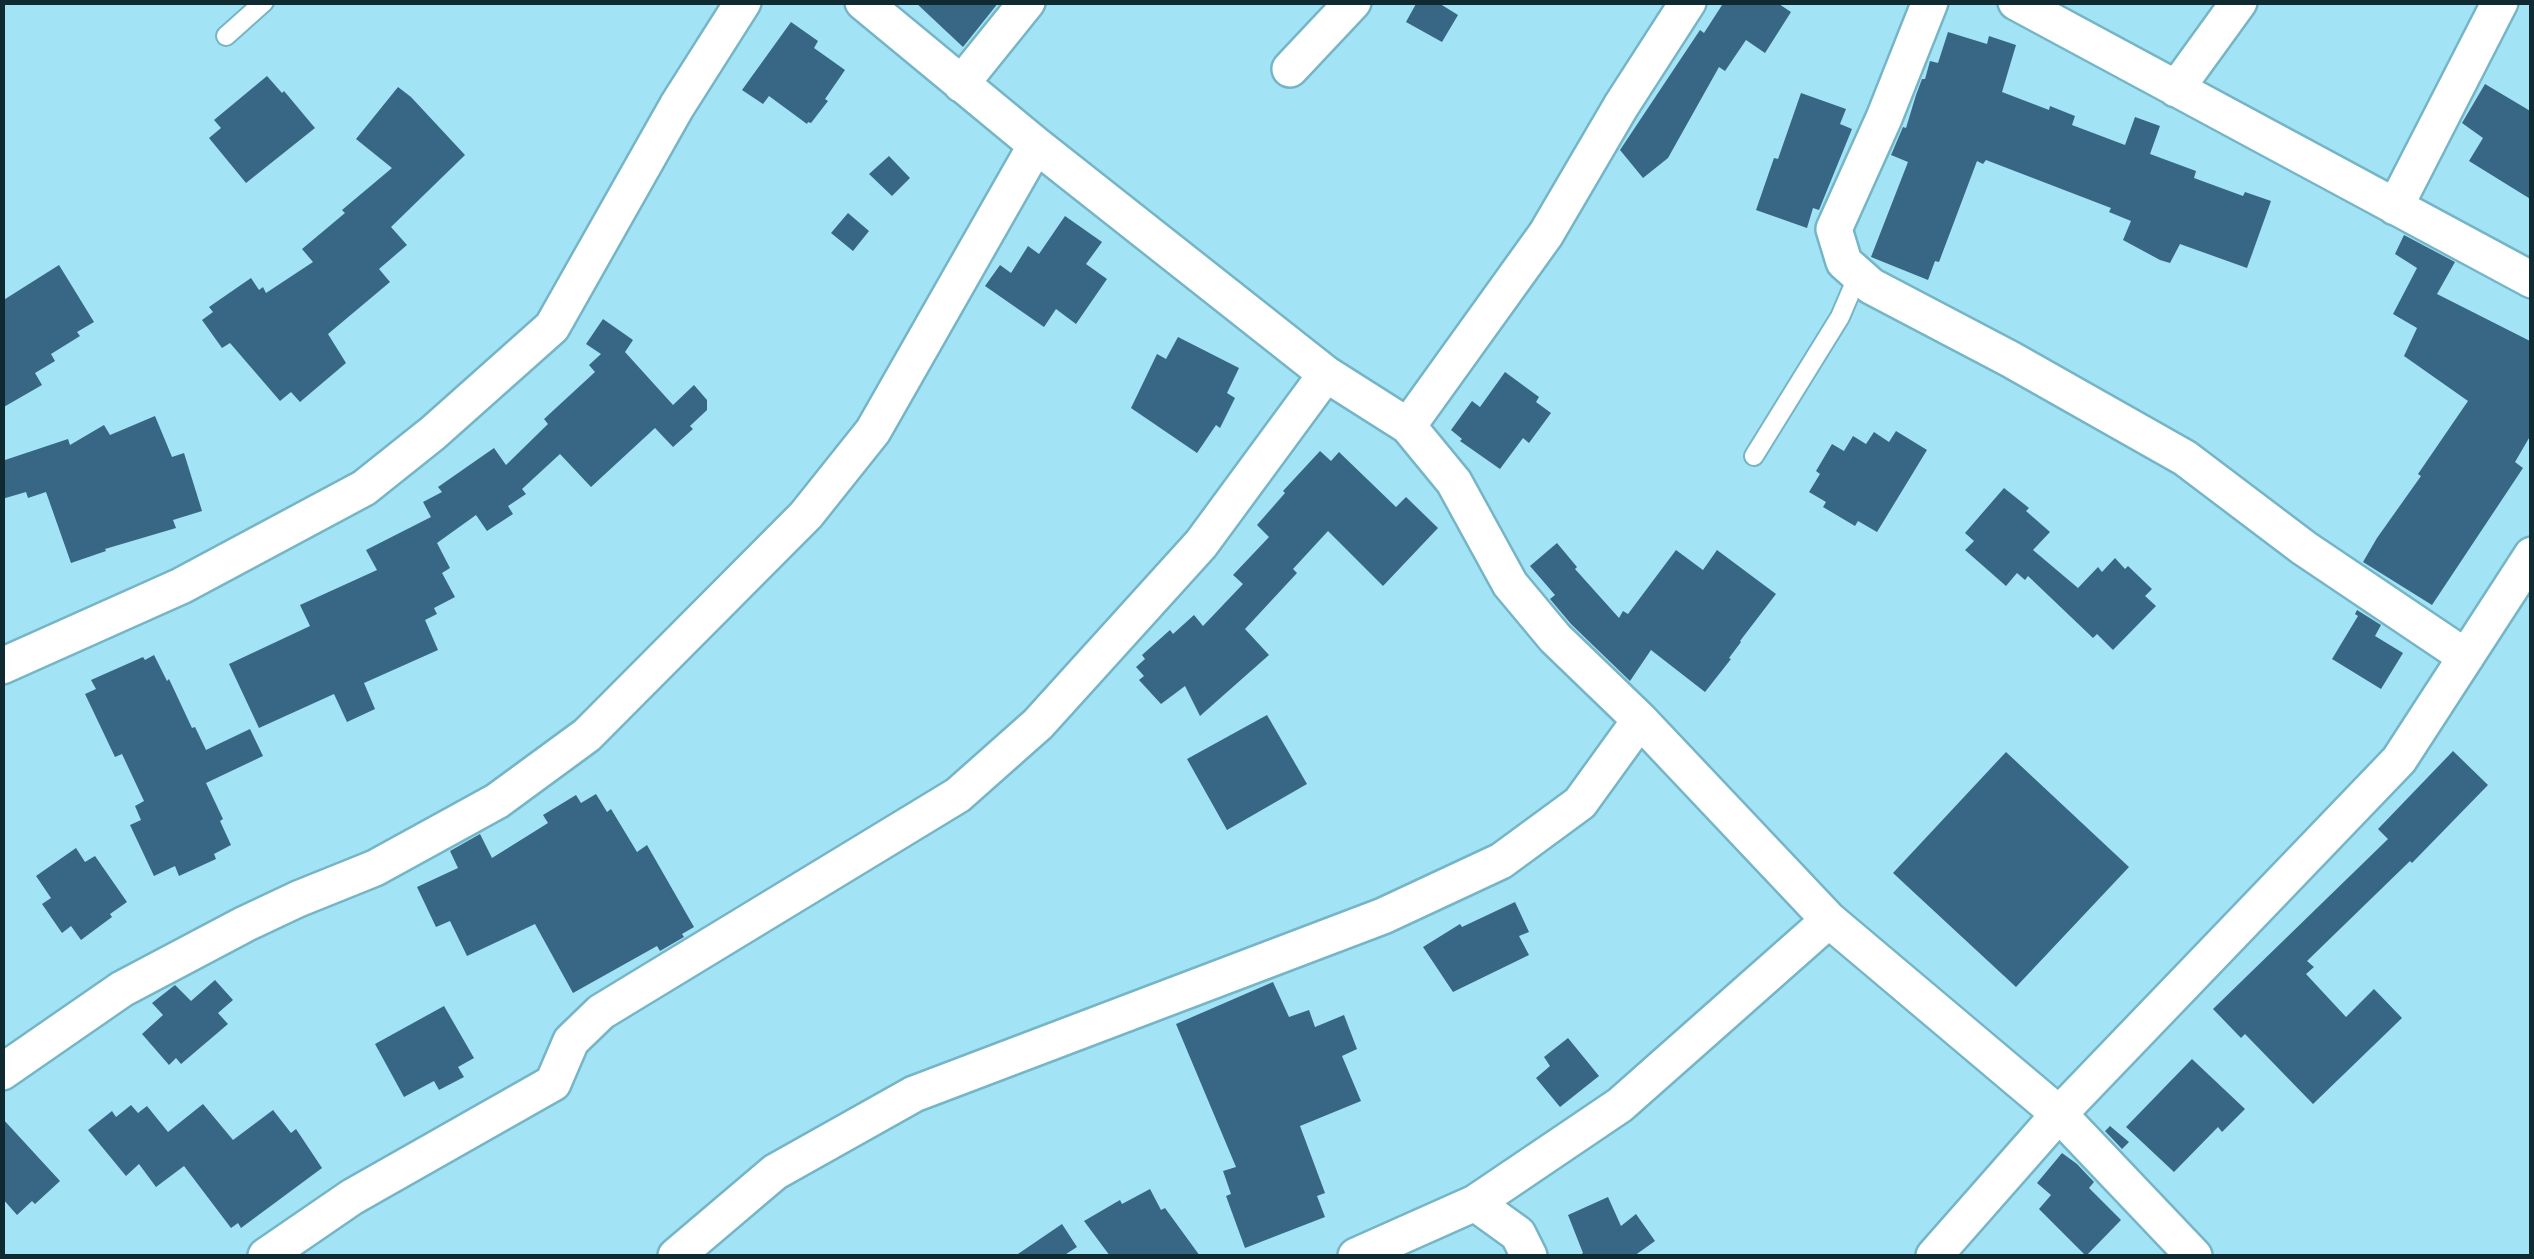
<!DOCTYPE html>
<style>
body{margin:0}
#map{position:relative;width:2534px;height:1259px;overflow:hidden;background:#a2e3f5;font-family:"PT Sans Narrow",sans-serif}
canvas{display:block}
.frame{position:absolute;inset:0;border:5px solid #0f2a31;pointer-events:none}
</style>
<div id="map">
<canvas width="2534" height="1259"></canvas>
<div class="frame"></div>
</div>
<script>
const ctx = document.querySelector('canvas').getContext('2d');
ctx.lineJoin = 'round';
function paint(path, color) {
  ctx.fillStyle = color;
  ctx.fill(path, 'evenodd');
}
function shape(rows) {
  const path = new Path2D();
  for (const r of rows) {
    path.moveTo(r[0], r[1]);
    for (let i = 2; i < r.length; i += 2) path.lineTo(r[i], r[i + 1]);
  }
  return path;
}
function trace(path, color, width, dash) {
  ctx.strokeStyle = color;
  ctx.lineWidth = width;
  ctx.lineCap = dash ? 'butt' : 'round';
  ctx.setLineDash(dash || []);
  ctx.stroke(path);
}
paint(shape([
 [915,2,999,2,963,47],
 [1417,2,1437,2,1458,15,1442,42,1406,22],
 [1724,2,1776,2,1791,12,1765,53,1746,40,1725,71,1719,67,1668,158,1643,178,1620,150,1700,30,1704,33],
 [791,22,818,41,814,48,845,70,825,99,828,101,811,123,808,122,807,124,769,96,763,104,742,90],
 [1948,32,1987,44,1989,36,2016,45,2002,92,2049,110,2050,106,2075,116,2072,125,2125,145,2135,117,2160,126,2150,154,2196,171,2194,178,2243,196,2245,192,2271,201,2247,268,2180,244,2170,263,2160,260,2123,240,2131,221,2109,212,2111,208,1986,160,1983,164,1977,161,1939,262,1935,261,1928,280,1871,257,1908,162,1891,155,1903,127,1906,128,1916,95,1922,79,1925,79,1930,61,1938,63],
 [267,76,282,93,284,91,315,128,246,183,209,138,221,128,214,120],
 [2485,84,2532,112,2532,200,2469,161,2483,138,2462,123],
 [398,87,411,97,465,155,391,227,407,245,379,269,390,282,328,334,346,363,300,402,291,392,280,401,230,343,222,348,202,320,213,312,209,307,251,278,259,290,263,287,266,293,313,262,302,249,345,213,342,210,392,168,356,139],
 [1801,93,1846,109,1840,124,1852,129,1819,210,1813,208,1807,228,1756,210,1774,158,1778,159],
 [889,156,910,178,892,196,869,174],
 [848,213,869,231,853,251,831,233],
 [1065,216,1102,242,1086,264,1107,279,1076,324,1056,309,1044,327,985,286,1000,265,1011,273,1028,246,1039,254],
 [2404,235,2455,262,2437,294,2532,342,2532,433,2515,462,2523,468,2432,605,2363,562,2377,538,2421,476,2418,474,2468,401,2404,356,2417,328,2393,314,2417,268,2395,254],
 [59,265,94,322,77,332,80,336,51,354,55,361,35,373,42,385,2,408,2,301],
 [603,319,633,340,625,352,673,405,694,385,707,400,707,410,690,426,693,429,673,447,655,428,591,487,560,454,522,489,526,494,508,506,513,514,487,531,476,515,437,543,450,568,442,573,455,597,434,608,437,614,425,620,438,650,364,683,375,709,347,722,334,694,259,728,229,664,310,626,300,605,377,570,366,550,431,517,423,502,442,492,438,487,494,448,506,465,548,424,544,419,595,372,589,365,601,354,586,344],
 [1178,337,1239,368,1227,393,1235,398,1220,428,1216,425,1197,453,1131,408,1157,354,1166,359],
 [1505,372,1539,397,1536,402,1551,413,1529,443,1523,438,1500,469,1460,441,1462,439,1451,430,1472,401,1480,407],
 [155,416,172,457,184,453,202,511,173,520,176,528,105,549,106,551,71,563,46,492,28,498,26,492,2,499,2,461,68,439,70,445,104,425,110,435],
 [1896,431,1927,450,1877,532,1858,521,1855,526,1823,507,1826,502,1809,492,1820,474,1816,471,1832,444,1844,451,1853,436,1866,444,1874,432,1889,442],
 [1320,451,1331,461,1339,452,1396,507,1406,497,1438,528,1383,586,1328,531,1293,569,1297,573,1245,629,1269,655,1200,716,1185,686,1161,704,1139,680,1144,676,1136,667,1145,659,1142,655,1170,630,1173,634,1194,615,1203,626,1243,584,1233,575,1269,537,1257,525,1285,493,1283,491],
 [2004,488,2029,508,2026,511,2050,532,2033,550,2078,588,2098,567,2102,572,2115,558,2125,569,2128,566,2152,589,2145,596,2156,606,2113,650,2097,634,2093,638,2028,576,2025,580,2017,573,2006,586,1965,550,1974,541,1965,533],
 [1557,543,1577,567,1575,569,1619,618,1623,611,1628,614,1676,550,1703,570,1717,550,1776,594,1740,641,1741,642,1729,658,1731,659,1705,692,1651,650,1630,681,1571,624,1550,599,1555,595,1530,566],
 [2357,610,2381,625,2375,636,2403,653,2381,689,2332,659,2358,616,2355,614],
 [154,655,167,681,169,679,192,728,195,727,206,750,250,729,263,756,206,783,223,819,220,821,231,845,214,854,216,859,179,876,175,866,154,876,130,825,141,820,135,806,144,801,122,754,115,757,85,694,96,689,91,680,143,657,145,660],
 [1267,715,1307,784,1227,830,1187,759],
 [2453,751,2488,785,2412,863,2410,861,2307,961,2314,967,2306,974,2346,1017,2374,989,2402,1018,2313,1104,2245,1034,2241,1038,2213,1009,2388,839,2378,829],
 [2006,752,2129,867,2016,987,1893,873],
 [596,794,607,812,611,809,637,852,647,845,694,927,682,934,684,937,660,951,657,946,573,993,535,924,467,956,450,921,436,927,417,887,458,868,450,851,480,834,492,858,548,823,543,815,576,795,581,803],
 [76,848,85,862,95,856,127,902,110,914,112,917,81,940,71,926,62,933,42,904,51,898,36,876],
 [1515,902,1529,932,1519,936,1529,955,1453,992,1423,947,1460,924,1462,927],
 [215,980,233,1000,218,1013,228,1024,181,1064,176,1058,169,1065,142,1034,163,1015,152,1003,175,985,191,1001],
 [1273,982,1289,1017,1309,1010,1315,1027,1344,1015,1357,1049,1342,1056,1361,1101,1300,1126,1325,1193,1317,1196,1325,1217,1245,1248,1226,1196,1231,1194,1223,1171,1236,1167,1176,1024],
 [444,1006,474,1058,458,1067,464,1077,439,1090,434,1081,404,1097,375,1044],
 [1568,1038,1599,1076,1560,1107,1536,1078,1550,1066,1544,1057],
 [2192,1059,2245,1109,2222,1132,2218,1127,2174,1172,2126,1127],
 [203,1104,233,1140,273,1110,291,1133,296,1129,322,1168,241,1228,238,1223,231,1228,184,1166,156,1187,139,1164,126,1176,88,1130,112,1111,116,1117,131,1105,138,1113,147,1106,168,1132],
 [2,1118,60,1181,35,1204,32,1201,17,1215,2,1198],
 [2110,1126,2129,1142,2122,1149,2105,1131],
 [2062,1153,2077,1164,2094,1182,2089,1188,2121,1220,2086,1256,2039,1209,2051,1195,2037,1183],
 [1150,1189,1161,1210,1165,1208,1200,1256,1110,1256,1084,1221,1120,1200,1122,1204],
 [1608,1197,1621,1226,1636,1214,1655,1241,1634,1256,1579,1256,1583,1253,1568,1215],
 [1062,1224,1077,1247,1063,1256,1015,1256]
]), '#376784');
const lane = shape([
 [226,36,264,2],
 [1754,456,1840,317,1858,275]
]);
const street = shape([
 [863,2,1036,145,1326,374,1408,426,1454,482,1510,584,1555,638,1640,720,1829,920,2059,1114,2194,1256],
 [1930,2,1884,118,1834,229,1844,262,1871,286,2010,359,2185,458,2304,548,2466,657],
 [2016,2,2532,280],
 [1290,69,1353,2],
 [961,84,1027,2],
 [2176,89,2239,2],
 [2395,207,2500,2],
 [1408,426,1546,234,1621,106,1688,2],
 [2,666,181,586,364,488,433,433,552,327,677,106,743,2],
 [2,1072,122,989,245,924,298,899,375,868,497,801,587,735,806,515,873,431,1036,145],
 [1475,1203,1518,1234,1529,1256],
 [266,1256,352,1197,553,1083,571,1041,601,1012,958,795,1038,724,1201,544,1326,374],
 [676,1256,775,1172,914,1094,1383,916,1501,861,1580,803,1640,720],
 [1356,1256,1475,1203,1620,1105,1829,920],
 [1934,1256,2059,1114,2399,760,2532,555]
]);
trace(lane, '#75b5c6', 22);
trace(street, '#75b5c6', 40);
trace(lane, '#fff', 18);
trace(street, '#fff', 35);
</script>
